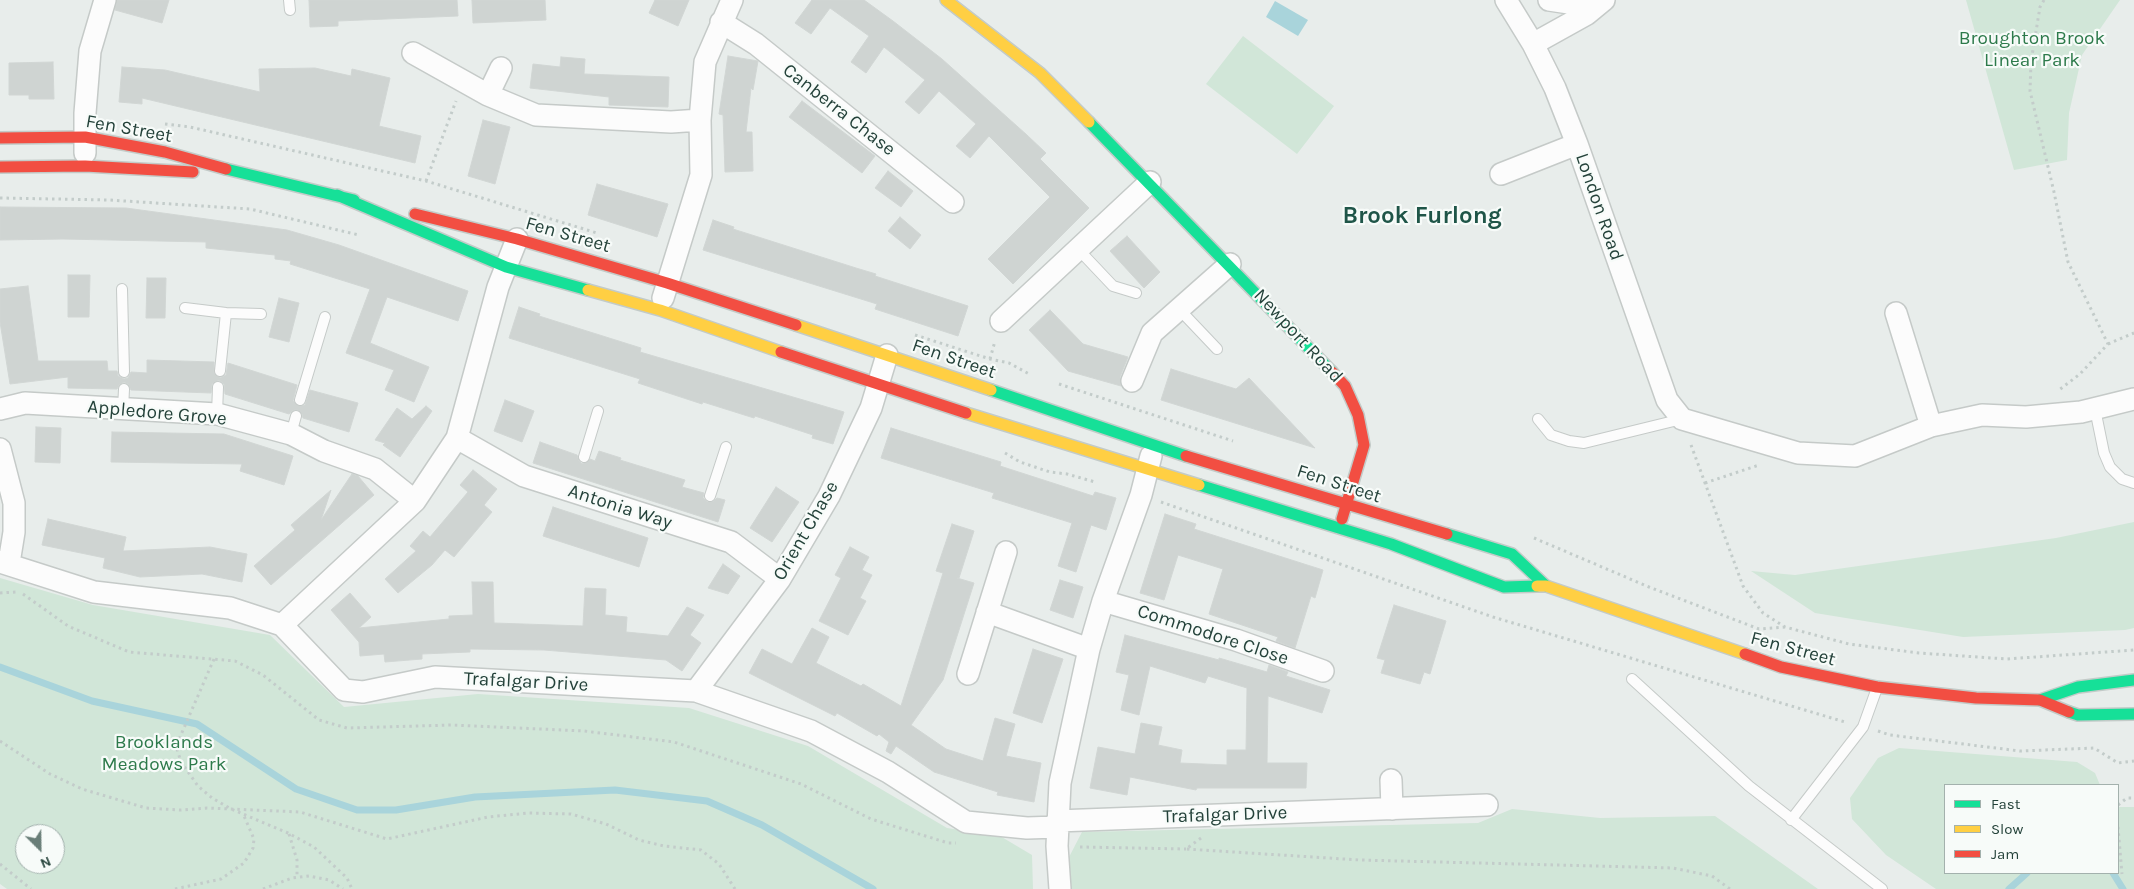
<!DOCTYPE html>
<style>
body{margin:0}
#map{position:relative;width:2134px;height:889px;overflow:hidden;background:#e8edeb;font-family:Karla,sans-serif}
canvas{display:block}
.legend{position:absolute;left:1944px;top:784px;width:175px;height:90px;box-sizing:border-box;background:#f7fbf9;border:1px solid #a3b1ad;margin:0;padding:6px 9px;list-style:none;font-size:15px;color:#24423a}
.legend li{display:flex;align-items:center;gap:10px;height:25px}
.legend b{width:25px;border:1px solid #a3b1ad}
.north{position:absolute;left:15px;top:824px;width:50px;height:50px;box-sizing:border-box;background:#f7fbf9;border:1px solid #a3b1ad;border-radius:50%;rotate:157deg;font-size:14px;font-weight:700;line-height:20px;text-align:center;color:#24423a}
.north::after{content:'';display:block;margin:auto;width:18px;height:22px;background:#697e78;clip-path:polygon(50% 0,100% 100%,50% 72%,0 100%)}
</style>
<div id="map">
<canvas width="2134" height="889"></canvas>
<ul class="legend">
<li><b style="height:6px;background:#16e098"></b>Fast</li>
<li><b style="height:6px;background:#ffcf43"></b>Slow</li>
<li><b style="height:6px;background:#f24e42"></b>Jam</li>
</ul>
<div class="north">N</div>
</div>
<script>
const ctx = document.querySelector('canvas').getContext('2d');
ctx.lineJoin = 'round';
function paint(path, color) {
  ctx.fillStyle = color;
  ctx.fill(path, 'evenodd');
}
function shape(rows) {
  const path = new Path2D();
  for (const r of rows) {
    path.moveTo(r[0], r[1]);
    for (let i = 2; i < r.length; i += 2) path.lineTo(r[i], r[i + 1]);
  }
  return path;
}
function trace(path, color, width, dash) {
  ctx.strokeStyle = color;
  ctx.lineWidth = width;
  ctx.lineCap = dash ? 'butt' : 'round';
  ctx.setLineDash(dash || []);
  ctx.stroke(path);
}
function drawText(font, color, halo, rows, align = 'center') {
  ctx.font = font + ' Karla,sans-serif';
  ctx.lineWidth = 4.5;
  ctx.setLineDash([]);
  ctx.textBaseline = 'middle';
  ctx.strokeStyle = halo;
  ctx.fillStyle = color;
  for (const [text, x, y, turn = 0] of rows) {
    ctx.save();
    ctx.translate(x, y);
    ctx.rotate((+turn || 0) * Math.PI / 180);
    ctx.textAlign = isNaN(turn) ? turn : align;
    if (halo) ctx.strokeText(text, 0, 0);
    ctx.fillText(text, 0, 0);
    ctx.restore();
  }
}
paint(shape([
 [1966,0,2120,0,2082,55,2069,113,2067,160,2014,170],
 [1243,36,1334,106,1297,154,1206,84],
 [2134,522,2134,628,2125,630,1963,637,1815,613,1751,571,1795,575,2056,538],
 [0,578,93,605,270,635,344,707,478,694,689,708,808,746,947,828,1000,836,1032,855,1033,889,7,889,0,884],
 [25,834,55,834,55,864,25,864],
 [1899,748,2077,762,2095,773,2100,785,1945,785,1945,873,2118,873,2118,807,2134,807,2134,889,1936,889,1886,855,1852,819,1850,798,1878,758],
 [1512,809,1600,818,1715,816,1818,889,1069,889,1067,861,1082,832,1478,823]
]), '#d1e6d8');
paint(shape([
 [1275,1,1308,20,1298,36,1266,17]
]), '#a9d4db');
trace(shape([
 [0,667,92,701,197,724,296,789,357,810,396,810,475,797,615,790,707,801,762,825,873,889],
 [2113,873,2123,889],
 [2009,889,2027,873]
]), '#a9d4db', 7);
const building = shape([
 [117,0,169,0,162,23,115,10,117,0],
 [309,0,457,0,458,16,338,21,338,26,310,27,309,0],
 [472,0,545,0,546,20,473,23,472,0],
 [655,0,689,0,678,26,649,13,655,0],
 [812,0,864,0,893,21,942,59,1027,135,1046,153,1040,159,1089,208,1013,284,988,259,1050,197,989,136,970,158,956,146,976,124,939,91,919,114,905,102,925,80,884,47,866,73,851,62,869,36,830,8,811,34,795,23,812,0],
 [728,56,758,61,753,90,751,88,746,132,752,132,753,171,725,172,723,115,719,114,728,56],
 [561,57,585,59,584,74,669,77,668,107,609,105,609,97,530,88,533,64,560,67,561,57],
 [53,62,54,99,29,99,29,95,9,95,9,63,53,62],
 [122,67,165,70,260,92,259,69,315,68,351,76,352,69,390,78,379,126,421,136,415,163,142,98,142,104,119,102,122,67],
 [802,101,875,156,862,173,789,117,802,101],
 [483,120,510,127,495,184,468,176,483,120],
 [888,171,913,191,901,207,875,188,888,171],
 [597,184,668,204,657,237,588,215,597,184],
 [0,207,126,208,287,230,339,245,468,291,458,321,387,297,370,343,429,367,414,402,385,390,394,370,346,353,370,289,290,264,291,261,275,259,275,255,206,248,206,242,63,239,0,240,0,207],
 [900,217,921,235,910,249,888,231,900,217],
 [713,220,734,227,733,229,856,268,876,274,875,276,968,306,958,336,875,309,877,304,703,250,713,220],
 [1127,236,1160,272,1144,288,1110,251,1127,236],
 [68,275,90,275,89,317,68,317,68,275],
 [147,278,166,278,165,318,146,318,147,278],
 [28,286,38,361,107,361,108,371,117,371,118,376,124,379,128,378,131,372,147,373,147,360,214,362,214,373,220,378,226,375,228,363,297,385,293,401,298,406,305,405,310,390,358,403,349,432,303,418,302,414,298,410,294,410,289,414,225,394,224,384,219,380,212,384,211,393,131,390,128,384,124,382,119,385,117,389,68,388,68,377,10,384,0,322,0,289,28,286],
 [279,298,299,303,289,342,269,337,279,298],
 [519,307,540,314,539,316,641,348,640,352,844,412,833,444,812,438,813,435,755,416,754,418,703,402,702,404,638,383,640,379,509,338,519,307],
 [1050,310,1083,344,1128,357,1120,377,1121,386,1068,371,1029,330,1050,310],
 [1171,369,1236,389,1249,378,1315,448,1161,400,1171,369],
 [505,400,534,411,522,442,494,431,505,400],
 [426,406,432,411,400,457,383,445,385,443,375,440,397,408,412,419,426,406],
 [36,427,61,428,60,463,35,462,36,427],
 [891,428,1001,462,1000,466,1093,496,1095,492,1116,498,1106,530,1091,525,1076,572,1058,566,1072,523,992,498,994,493,881,458,891,428],
 [112,432,224,434,293,456,284,485,240,471,242,464,111,462,112,432],
 [540,442,577,455,579,461,582,464,590,459,595,461,599,451,621,458,620,460,685,480,682,487,704,493,703,498,707,502,714,501,717,498,725,500,718,522,533,463,540,442],
 [473,470,497,489,484,505,492,512,454,557,445,550,432,565,398,593,385,579,416,551,410,546,423,531,430,537,468,492,460,485,473,470],
 [352,474,358,476,374,495,271,585,254,566,295,530,291,525,331,490,321,520,352,474],
 [776,487,799,502,772,542,750,528,776,487],
 [553,507,648,538,639,567,543,536,553,507],
 [1165,514,1196,524,1194,529,1323,570,1315,598,1311,596,1295,648,1276,641,1278,637,1209,614,1223,569,1178,555,1164,600,1140,593,1165,514],
 [48,519,126,537,123,551,210,547,247,554,242,582,202,574,140,577,103,568,105,558,42,545,48,519],
 [952,524,974,531,959,578,957,578,974,583,943,680,911,725,946,749,983,761,995,718,1015,724,1006,756,1041,763,1034,802,997,795,998,792,934,772,896,746,891,754,886,751,889,742,879,734,877,736,837,713,835,716,749,673,762,649,792,664,812,628,829,637,816,663,861,686,863,684,901,706,943,573,936,571,952,524],
 [850,547,869,557,862,570,872,575,860,598,866,601,848,635,819,621,841,578,835,575,850,547],
 [723,564,740,576,728,594,708,588,723,564],
 [1060,580,1083,587,1073,618,1050,610,1060,580],
 [472,582,493,582,494,623,583,626,585,588,606,589,605,615,627,617,626,632,668,636,687,607,704,615,690,635,701,643,682,671,666,660,544,650,470,649,470,652,422,654,422,659,385,662,384,654,360,656,359,642,331,610,350,593,371,617,359,628,449,619,449,616,473,615,472,582],
 [1394,605,1446,621,1430,674,1424,672,1420,684,1381,673,1385,660,1377,658,1394,605],
 [1125,635,1219,660,1219,658,1267,672,1269,665,1288,672,1286,676,1330,690,1322,713,1268,696,1267,763,1307,763,1306,788,1197,788,1196,790,1130,777,1127,795,1090,788,1098,747,1135,754,1141,723,1162,727,1158,745,1182,750,1180,763,1227,765,1227,750,1246,750,1247,688,1208,676,1205,683,1150,666,1139,715,1121,710,1129,675,1116,672,1125,635],
 [1033,649,1063,659,1042,723,1013,713,1033,649]
]);
paint(building, '#cfd4d2');
trace(building, '#d1d6d4', 1);
const lane = shape([
 [289,0,290,10],
 [1078,249,1113,286,1136,293],
 [122,289,124,372],
 [185,308,226,313,261,314],
 [1179,309,1217,349],
 [220,371,226,313],
 [300,400,325,317],
 [123,409,124,389],
 [2095,409,2104,453,2110,467,2122,479,2134,483],
 [217,414,218,387],
 [1538,419,1551,435,1569,441,1584,443,1682,419],
 [291,434,296,416],
 [584,457,598,411],
 [710,496,726,447],
 [1632,679,1749,786,1882,889],
 [1791,820,1863,727,1877,688]
]);
const street = shape([
 [1506,0,1533,44,1555,88,1577,144,1667,400,1682,419,1798,453,1855,456,1931,426,1982,415,2026,417,2081,412,2134,399],
 [1549,0,1569,3,1601,2],
 [721,22,756,44,953,202],
 [1533,44,1587,14,1604,0],
 [413,53,488,95,536,115,671,122,700,120],
 [488,95,501,68],
 [85,153,85,113,90,51,105,0],
 [1501,174,1577,144],
 [663,298,701,175,700,120,705,62,732,0],
 [1896,313,1931,426],
 [1001,321,1150,182],
 [1132,381,1152,333,1230,264],
 [0,409,25,403,217,414,291,434,324,451,375,469,415,501],
 [457,438,524,476,731,542,780,579],
 [0,449,14,503,14,532,9,563],
 [0,562,94,592,230,608,282,625,344,690,363,692,435,677,696,691,811,731,888,772,966,822,1027,828,1057,827],
 [1103,601,1236,640,1323,671],
 [987,612,1089,649],
 [282,625,415,501,457,438,498,287,517,239],
 [968,674,1006,552],
 [696,691,780,579,829,496,871,408,887,355],
 [1391,780,1392,809],
 [1057,821,1487,805],
 [1060,889,1057,846,1060,783,1089,649,1103,601,1141,495,1151,456]
]);
const fast = shape([
 [1089,122,1332,372],
 [226,169,354,200],
 [337,195,506,267,588,290],
 [991,390,1186,456],
 [1199,485,1391,544,1504,587,1537,586],
 [1447,534,1512,554,1546,586],
 [2040,700,2078,687,2134,680],
 [2069,712,2078,715,2134,714]
]);
const slow = shape([
 [946,0,1040,73,1089,122],
 [588,290,660,310,781,352],
 [796,325,991,390],
 [966,413,1199,485],
 [1537,586,1546,586,1745,654]
]);
const jam = shape([
 [0,138,85,137,165,152,226,169],
 [0,167,85,166,193,172],
 [415,214,517,239,667,283,796,325],
 [781,352,966,413],
 [1332,372,1345,386,1358,415,1364,445,1342,519],
 [1186,456,1447,534],
 [1745,654,1781,667,1877,687,1976,698,2040,700,2069,712]
]);
trace(lane, '#c5cac8', 12);
trace(street, '#c5cac8', 24);
trace(fast, '#c3cbc8', 14);
trace(slow, '#c3cbc8', 14);
trace(jam, '#c3cbc8', 14);
trace(shape([
 [2044,0,2040,7,2031,62,2030,91,2054,192,2068,262,2108,344,2080,374,2059,390],
 [165,124,190,127,426,181,597,233],
 [426,181,456,101],
 [0,198,109,200,250,209,359,235],
 [915,335,990,359,1009,363,1031,375],
 [2108,344,2134,333],
 [990,359,995,341],
 [1059,384,1233,441],
 [1691,445,1743,586,1763,613,1785,627,1849,644,1919,653,2007,659,2134,650],
 [1005,453,1020,462,1050,472,1067,474,1095,482],
 [1705,483,1759,465],
 [1161,502,1493,617,1845,722],
 [1534,538,1649,587,1759,629,1785,627],
 [0,593,17,592],
 [23,594,68,626,129,652,235,661,263,675,319,720,347,728,452,725,584,731,674,742,801,784,871,819,948,843,956,843],
 [214,659,180,737,177,749,181,762,198,786,212,798,231,809,288,833,314,847,347,878,352,889],
 [1878,731,1890,735,2020,751,2094,748,2118,763,2134,761],
 [0,741,50,774,82,789,146,808,181,810,207,808,300,812,387,839,488,817,529,813,571,814,606,824,639,840,664,846,701,850,719,864,735,889],
 [2118,805,2127,798,2134,798],
 [2118,827,2122,874],
 [289,834,297,860,297,877],
 [1201,838,1186,849,1360,860,1673,868,1712,876,1730,889],
 [1080,847,1186,849],
 [0,864,31,889],
 [175,889,221,879,244,863,253,848,254,839,244,816],
 [263,889,292,878,309,876,329,880,343,889]
]), '#c3ccca', 3, [2.5, 4]);
trace(lane, '#fcfcfc', 10);
trace(street, '#fcfcfc', 21);
trace(fast, '#16e098', 11);
trace(slow, '#ffcf43', 11);
trace(jam, '#f24e42', 11);
drawText('19px', '#2d7a4b', '#f7fbf9', [
 ["Broughton Brook",2032,39],
 ["Linear Park",2032,61],
 ["Brooklands",164,743],
 ["Meadows Park",164,765]
]);
drawText('19px', '#24423a', '#f7fbf9', [
 ["Canberra Chase",839,110,38],
 ["Fen Street",129,129,10],
 ["London Road",1599,207,71],
 ["Fen Street",568,235,16],
 ["Newport Road",1298,336,47],
 ["Fen Street",954,359,19],
 ["Appledore Grove",157,413,5],
 ["Fen Street",1339,484,18],
 ["Antonia Way",620,507,18],
 ["Orient Chase",806,531,-60],
 ["Commodore Close",1213,635,18],
 ["Fen Street",1793,649,15],
 ["Trafalgar Drive",526,682,3],
 ["Trafalgar Drive",1225,815,-2]
]);
drawText('bold 24px', '#1f5548', '#f7fbf9', [
 ["Brook Furlong",1422,216]
]);
</script>
